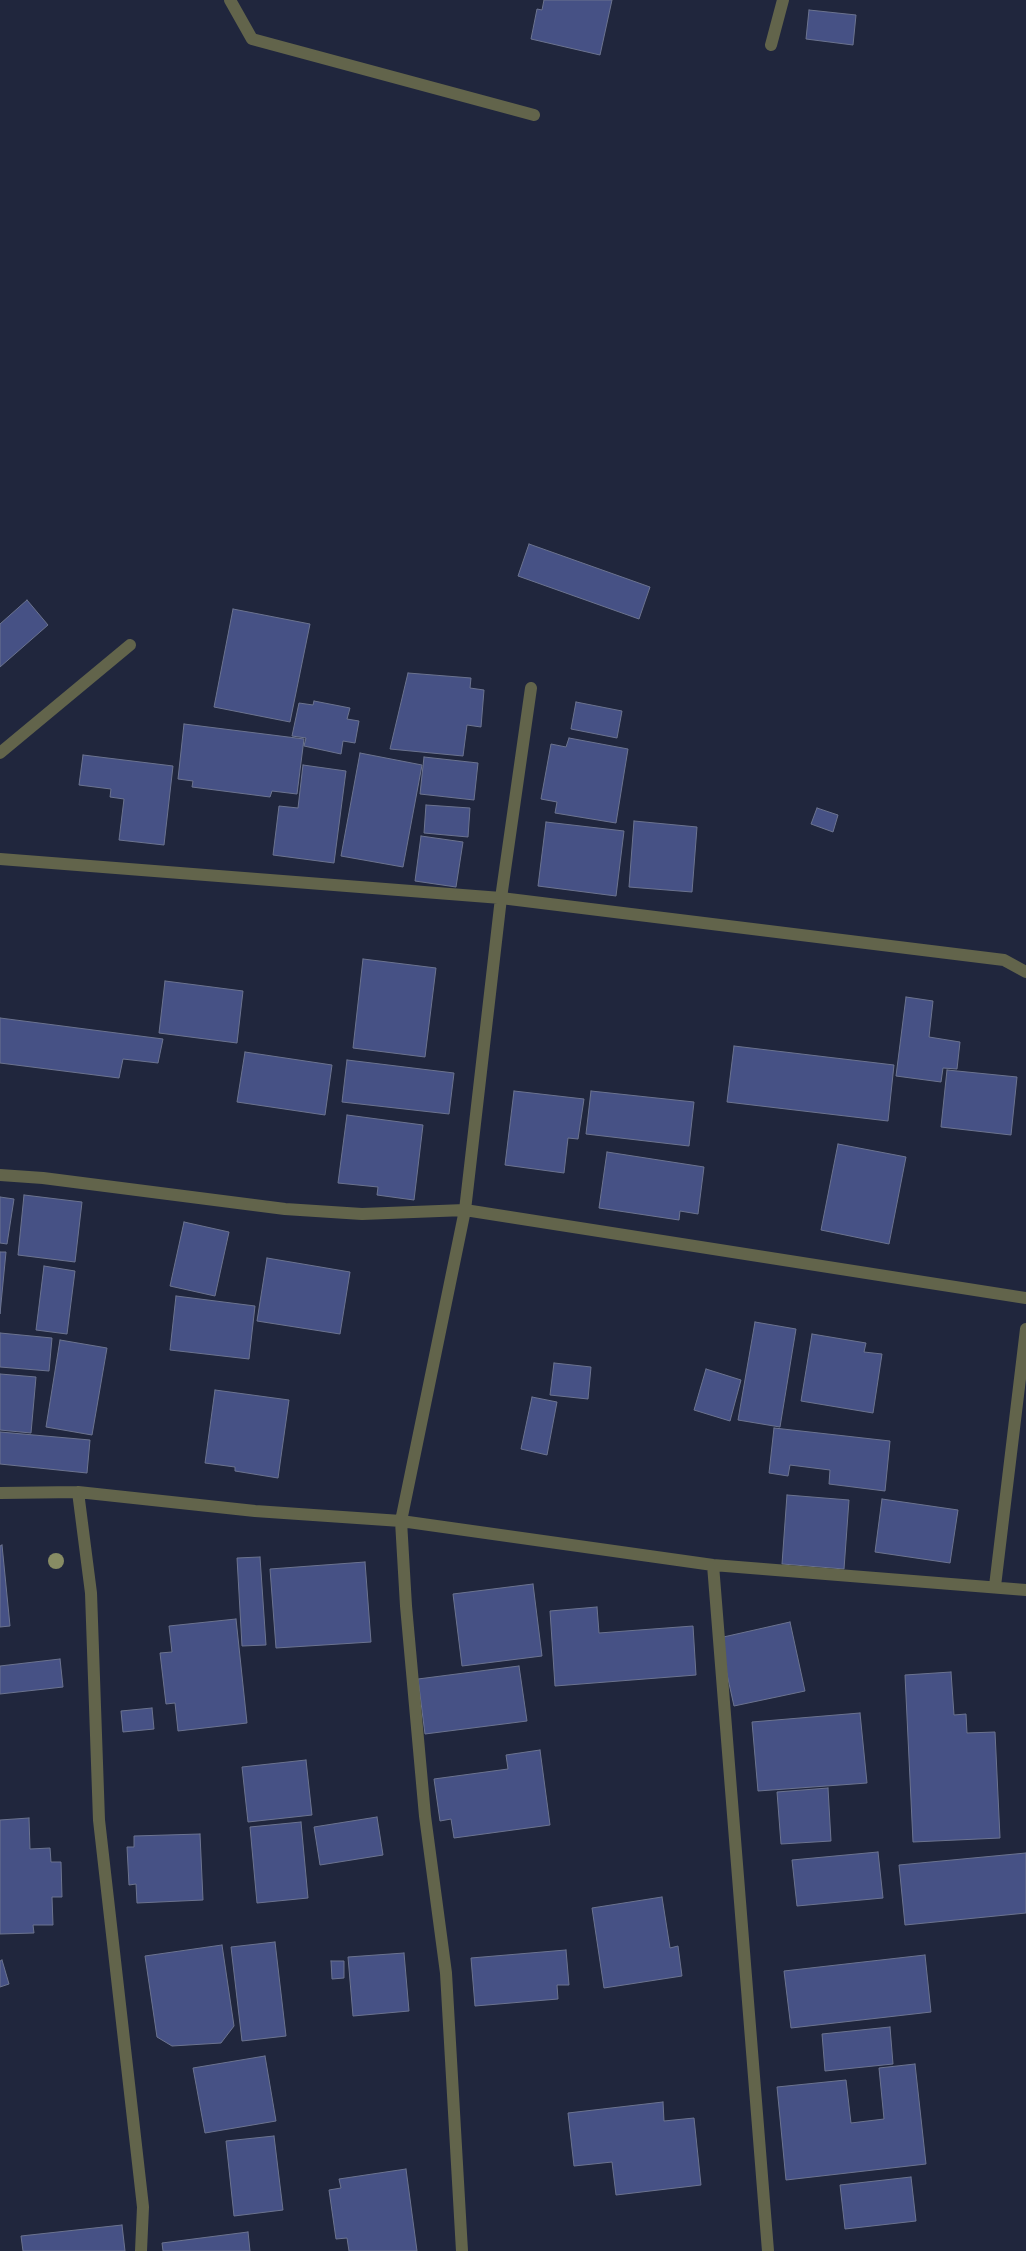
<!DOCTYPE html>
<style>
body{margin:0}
canvas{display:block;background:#20263d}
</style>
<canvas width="1026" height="2251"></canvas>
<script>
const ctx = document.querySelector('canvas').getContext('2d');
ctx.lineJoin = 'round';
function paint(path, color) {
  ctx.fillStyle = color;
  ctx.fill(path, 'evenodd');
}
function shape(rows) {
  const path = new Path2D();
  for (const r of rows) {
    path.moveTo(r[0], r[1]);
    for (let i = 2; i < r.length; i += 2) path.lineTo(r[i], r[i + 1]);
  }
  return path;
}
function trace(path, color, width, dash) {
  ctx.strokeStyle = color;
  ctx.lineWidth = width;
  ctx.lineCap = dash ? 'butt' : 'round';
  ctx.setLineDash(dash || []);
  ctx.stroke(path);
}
const building = shape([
 [544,0,612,0,600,55,531,39,537,9,542,10,544,0],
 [809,10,856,15,853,45,806,39,809,10],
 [529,544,650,587,639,619,518,576,529,544],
 [27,600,48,625,0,667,0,624,27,600],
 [233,609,310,624,290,722,214,707,233,609],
 [408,673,471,678,470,688,484,690,481,727,467,725,463,756,390,749,408,673],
 [314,701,350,708,347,719,359,721,355,743,343,741,341,754,304,746,306,738,292,736,299,703,313,705,314,701],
 [576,702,622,711,617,738,571,729,576,702],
 [184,724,304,739,297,794,272,791,270,797,192,787,193,781,178,779,184,724],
 [569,738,628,749,616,823,555,813,557,802,541,799,551,744,566,747,569,738],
 [360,753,422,765,403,867,341,856,360,753],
 [83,755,173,766,164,845,119,840,124,799,110,797,111,789,79,785,83,755],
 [424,757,478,763,474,800,420,794,424,757],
 [303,765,346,771,334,863,273,855,279,806,298,808,303,765],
 [426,805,470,808,468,837,424,833,426,805],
 [817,808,838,815,833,832,811,824,817,808],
 [634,821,697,827,692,892,629,887,634,821],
 [546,822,624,831,616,896,538,886,546,822],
 [421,836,463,842,456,887,415,881,421,836],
 [363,959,436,968,425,1057,353,1048,363,959],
 [165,981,243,991,237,1043,159,1033,165,981],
 [906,997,933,1001,929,1037,960,1042,957,1069,943,1068,941,1082,896,1076,906,997],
 [0,1018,163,1039,158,1063,123,1059,119,1078,0,1063,0,1018],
 [734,1046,894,1065,888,1121,727,1102,734,1046],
 [245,1052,332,1065,325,1115,237,1102,245,1052],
 [347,1060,454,1073,449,1114,342,1102,347,1060],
 [947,1070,1017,1077,1011,1135,941,1127,947,1070],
 [514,1091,584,1099,578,1139,568,1138,564,1173,505,1165,514,1091],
 [591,1091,694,1102,689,1146,586,1134,591,1091],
 [347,1115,423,1125,414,1200,377,1195,378,1187,338,1183,347,1115],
 [838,1144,906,1157,889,1244,821,1230,838,1144],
 [607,1152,704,1167,698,1214,680,1211,679,1220,599,1208,607,1152],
 [24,1195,82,1202,75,1262,18,1255,24,1195],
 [0,1197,14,1199,7,1244,0,1243,0,1197],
 [184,1222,229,1232,215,1296,170,1286,184,1222],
 [0,1252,6,1252,0,1314,0,1252],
 [267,1258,350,1272,340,1334,257,1321,267,1258],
 [44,1266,75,1271,67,1334,36,1330,44,1266],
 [176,1296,255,1306,249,1359,170,1350,176,1296],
 [755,1322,796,1329,780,1427,738,1420,755,1322],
 [0,1333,52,1338,49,1371,0,1367,0,1333],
 [812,1334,866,1343,864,1352,882,1354,873,1413,801,1401,812,1334],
 [60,1340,107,1348,92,1435,46,1427,60,1340],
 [554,1363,591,1367,588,1399,550,1395,554,1363],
 [706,1369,741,1380,730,1421,694,1410,706,1369],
 [0,1374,36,1377,31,1433,0,1430,0,1374],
 [215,1390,289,1400,278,1478,235,1471,235,1467,205,1463,215,1390],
 [532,1397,557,1402,547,1455,521,1449,532,1397],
 [774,1428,890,1441,885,1491,829,1484,830,1470,790,1465,788,1476,769,1473,774,1428],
 [0,1432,90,1440,87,1473,0,1464,0,1432],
 [787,1495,849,1500,844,1569,782,1564,787,1495],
 [882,1499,958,1510,950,1563,875,1552,882,1499],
 [2,1545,10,1626,0,1627,0,1546,2,1545],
 [260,1557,266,1645,242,1646,237,1558,260,1557],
 [365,1562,371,1642,276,1648,270,1569,365,1562],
 [533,1584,542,1656,462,1666,453,1594,533,1584],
 [597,1607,599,1633,693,1626,696,1675,555,1686,550,1611,597,1607],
 [236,1619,247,1723,178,1731,175,1703,166,1704,160,1653,172,1652,169,1626,236,1619],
 [790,1622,805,1691,734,1706,719,1638,790,1622],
 [60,1659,63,1687,0,1694,0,1666,60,1659],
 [519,1666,527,1721,425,1734,418,1679,519,1666],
 [951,1672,954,1715,966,1714,967,1733,995,1732,1000,1838,913,1842,905,1675,951,1672],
 [152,1708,154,1729,123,1732,121,1711,152,1708],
 [860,1713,867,1783,758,1791,752,1722,860,1713],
 [540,1750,550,1825,454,1838,451,1819,440,1821,434,1779,508,1769,506,1755,540,1750],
 [306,1760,312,1815,248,1822,242,1767,306,1760],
 [828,1788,831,1841,781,1844,777,1792,828,1788],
 [377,1817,383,1855,320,1865,314,1827,377,1817],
 [29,1818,30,1849,50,1848,51,1862,61,1862,62,1897,52,1897,53,1925,33,1925,34,1933,0,1934,0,1820,29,1818],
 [301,1822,308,1898,257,1903,250,1827,301,1822],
 [200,1834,203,1900,137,1903,136,1884,129,1885,127,1847,134,1847,134,1836,200,1834],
 [878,1852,883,1898,797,1906,792,1860,878,1852],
 [1026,1853,1026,1913,905,1925,899,1865,1026,1853],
 [662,1897,670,1948,678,1946,682,1976,604,1988,592,1908,662,1897],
 [275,1942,286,2036,242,2041,231,1947,275,1942],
 [222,1945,234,2026,221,2043,172,2046,157,2037,145,1956,222,1945],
 [566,1950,569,1985,557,1985,558,1999,475,2006,471,1958,566,1950],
 [404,1953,409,2011,353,2016,348,1957,404,1953],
 [925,1955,931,2012,791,2028,784,1971,925,1955],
 [2,1960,9,1984,0,1987,0,1961,2,1960],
 [331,1961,344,1961,344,1978,332,1979,331,1961],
 [890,2027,893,2064,825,2071,822,2034,890,2027],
 [265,2056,276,2121,205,2133,193,2068,265,2056],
 [915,2064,926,2164,786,2180,777,2087,846,2080,851,2123,884,2119,879,2068,915,2064],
 [663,2102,664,2121,694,2118,701,2185,616,2195,612,2162,574,2166,568,2113,663,2102],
 [274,2136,283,2210,234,2216,226,2141,274,2136],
 [406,2169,417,2251,349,2251,347,2238,336,2239,329,2190,341,2188,339,2179,406,2169],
 [911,2177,916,2221,845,2229,840,2185,911,2177],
 [122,2225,125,2251,23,2251,21,2236,122,2225],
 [248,2232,250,2251,163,2251,162,2243,248,2232]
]);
paint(building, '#465185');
trace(building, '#6b738f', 1);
trace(shape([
 [230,0,252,39,534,115],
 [771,45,783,0],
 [0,753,130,645],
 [0,859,501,898,531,688],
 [0,1175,43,1178,285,1209,362,1214,465,1210,501,898,1004,960,1026,972],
 [1026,1298,465,1210,401,1521,713,1565,1026,1590],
 [78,1492,91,1593,99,1820,143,2207,141,2251],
 [0,1493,78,1492,255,1511,401,1521,406,1606,425,1816,446,1973,462,2251],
 [713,1565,768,2251],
 [995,1586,1026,1329]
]), '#62644b', 12);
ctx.fillStyle = '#878c64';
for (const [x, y] of [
 [56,1561]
]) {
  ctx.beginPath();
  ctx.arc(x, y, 8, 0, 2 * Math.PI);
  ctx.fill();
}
</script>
